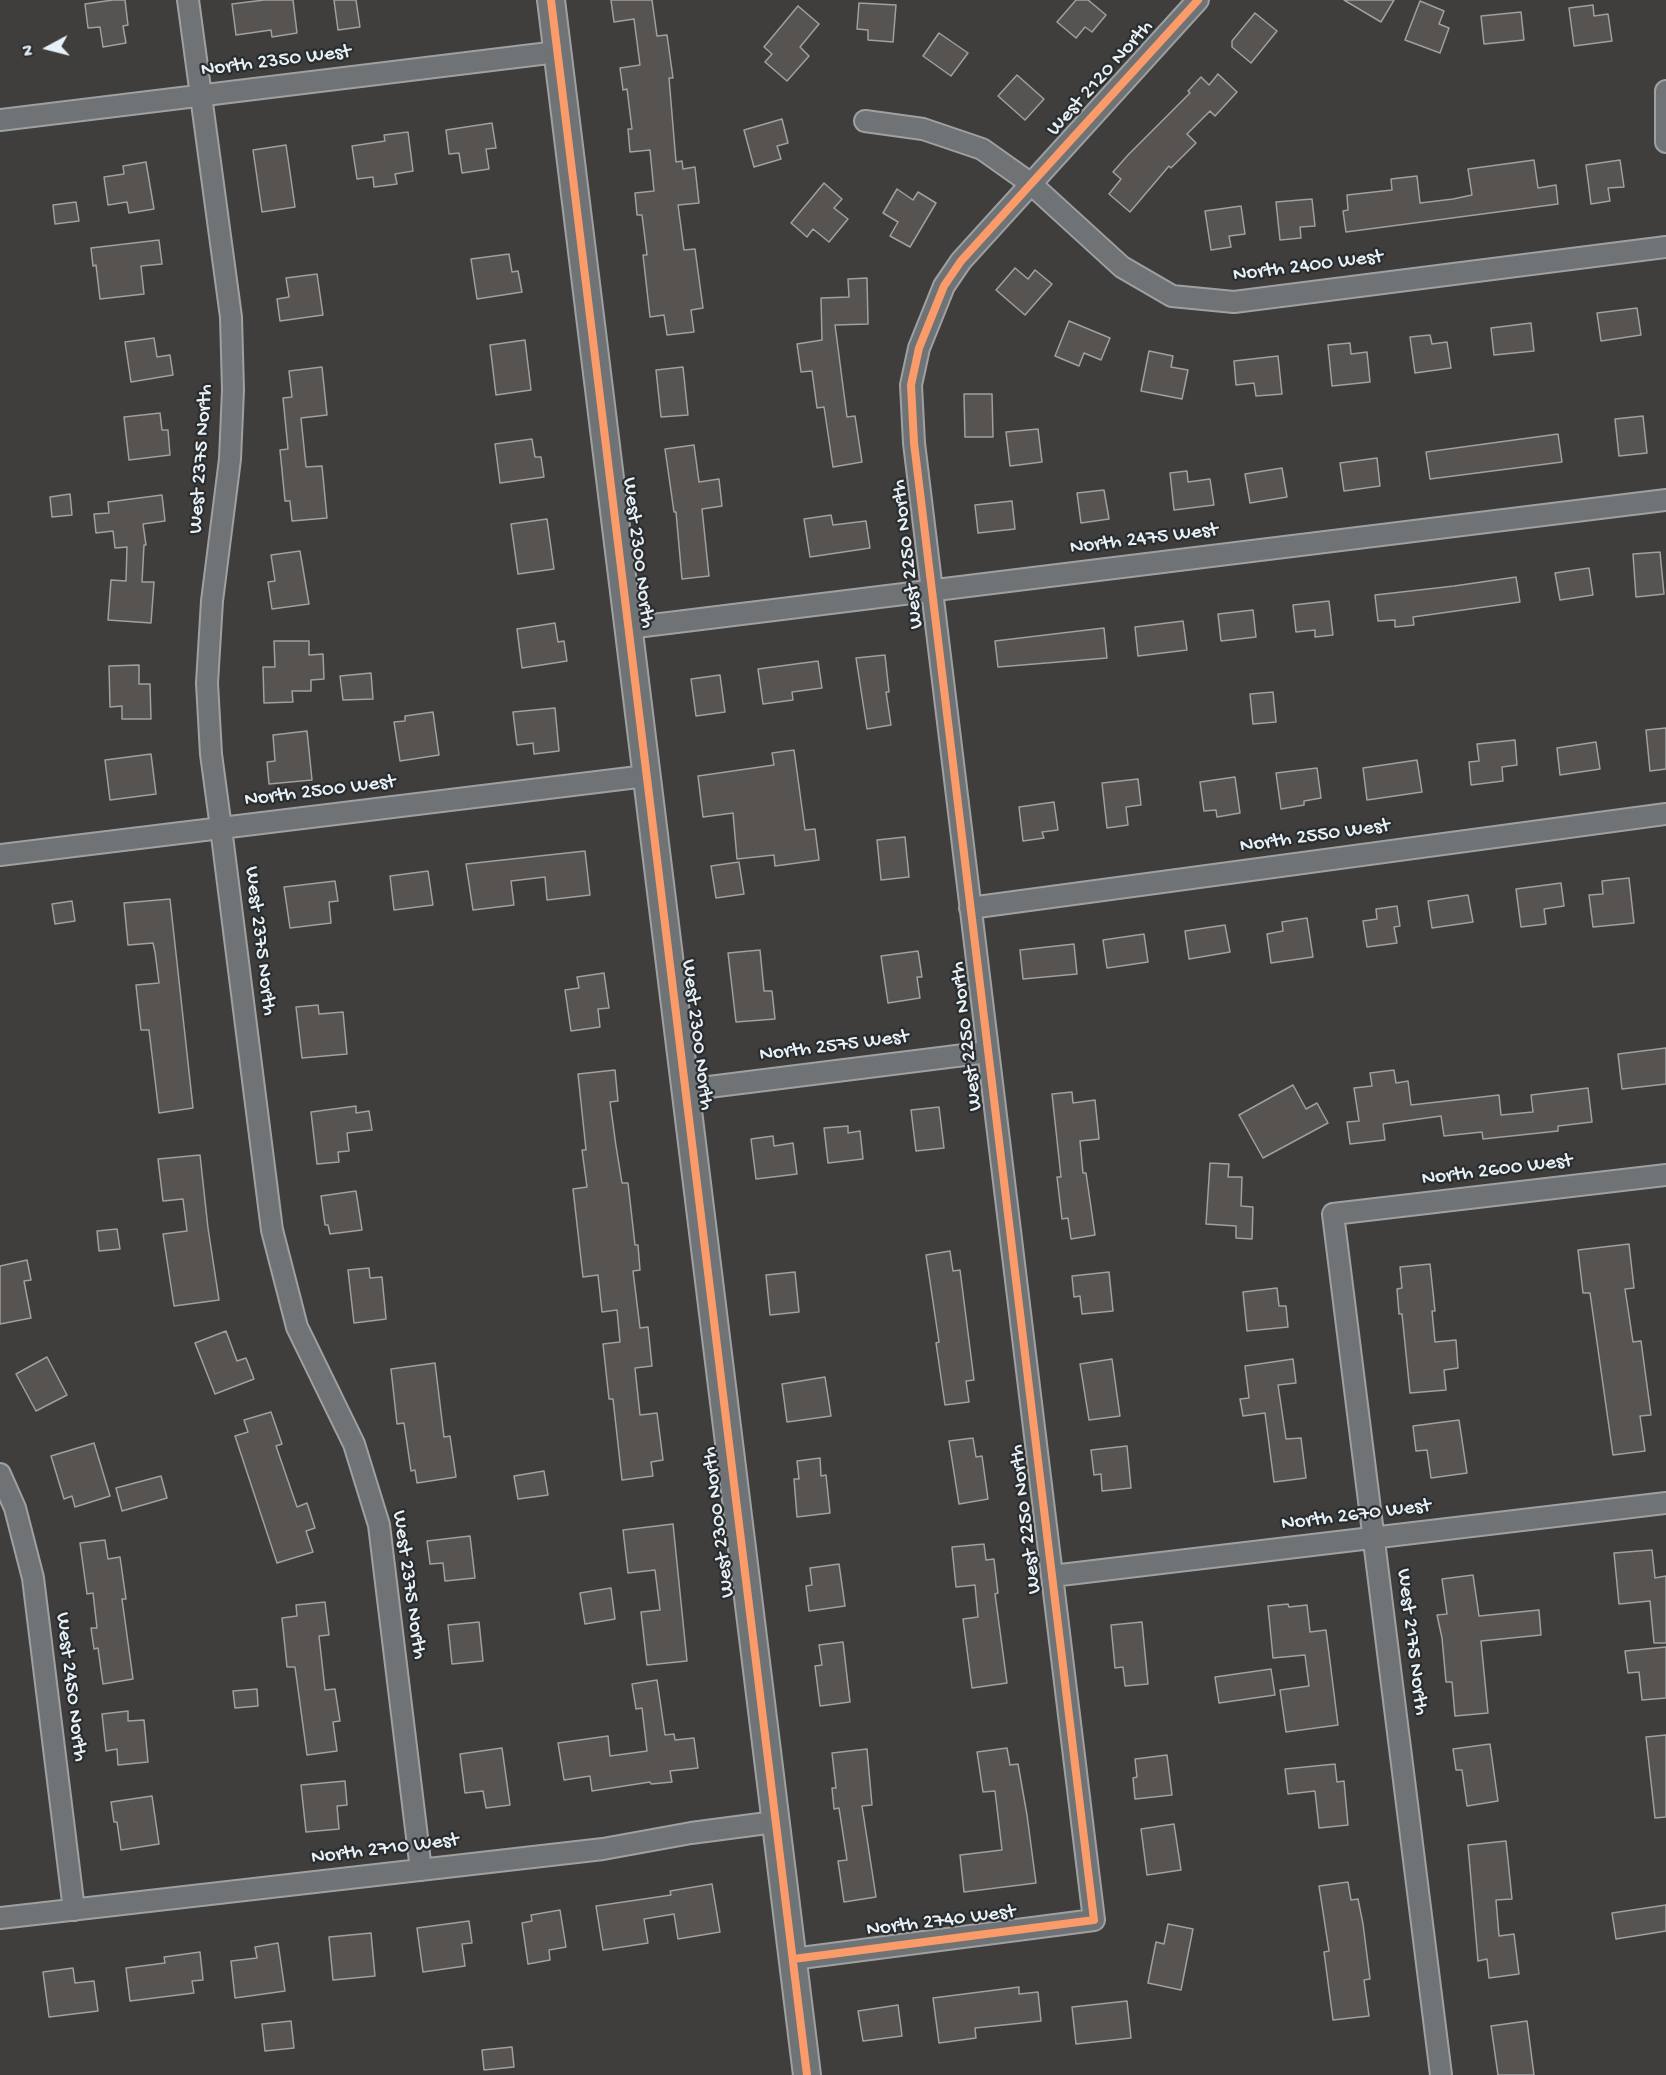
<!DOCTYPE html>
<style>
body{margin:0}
#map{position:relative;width:1666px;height:2075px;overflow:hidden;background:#3f3e3c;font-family:"Gochi Hand",sans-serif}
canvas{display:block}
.north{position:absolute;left:18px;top:18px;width:60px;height:60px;-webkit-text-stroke:4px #2a2d2e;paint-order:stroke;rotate:263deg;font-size:16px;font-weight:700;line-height:24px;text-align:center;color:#e8f1f8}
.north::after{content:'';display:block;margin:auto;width:21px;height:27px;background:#e8f1f8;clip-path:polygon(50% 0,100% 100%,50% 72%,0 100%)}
</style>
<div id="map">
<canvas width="1666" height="2075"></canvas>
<div class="north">N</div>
</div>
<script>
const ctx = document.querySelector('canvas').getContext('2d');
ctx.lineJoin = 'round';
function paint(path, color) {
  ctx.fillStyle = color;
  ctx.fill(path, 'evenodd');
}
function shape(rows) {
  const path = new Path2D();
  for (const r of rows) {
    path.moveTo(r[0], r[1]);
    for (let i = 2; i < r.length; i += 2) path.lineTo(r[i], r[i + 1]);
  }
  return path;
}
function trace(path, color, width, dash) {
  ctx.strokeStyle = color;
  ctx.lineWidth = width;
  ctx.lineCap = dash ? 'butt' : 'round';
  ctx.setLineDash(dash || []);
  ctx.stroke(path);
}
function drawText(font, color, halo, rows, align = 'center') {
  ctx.font = font + ' "Gochi Hand",sans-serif';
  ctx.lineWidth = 4.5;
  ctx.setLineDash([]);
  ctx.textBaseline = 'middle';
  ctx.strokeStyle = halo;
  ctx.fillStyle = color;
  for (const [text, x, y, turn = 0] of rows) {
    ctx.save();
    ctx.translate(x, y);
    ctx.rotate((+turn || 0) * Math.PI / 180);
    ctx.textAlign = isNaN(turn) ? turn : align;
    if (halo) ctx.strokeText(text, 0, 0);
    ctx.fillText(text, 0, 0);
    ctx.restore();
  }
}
const building = shape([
 [113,0,125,0,128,25,123,26,126,43,103,47,100,27,88,28,85,4,113,0],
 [264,0,293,0,297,33,272,37,271,30,236,35,232,4,264,0],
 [334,0,356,0,360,27,338,30,334,0],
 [611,0,652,0,657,36,667,35,673,78,669,78,676,162,682,161,683,169,695,167,699,203,678,205,684,250,695,249,703,308,691,310,694,332,667,335,664,315,650,317,643,255,647,255,642,215,637,215,635,193,654,191,650,150,630,152,628,129,632,129,627,89,623,90,620,68,640,65,634,19,614,22,611,0],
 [1076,0,1088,0,1106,15,1092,32,1085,27,1076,38,1057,22,1076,0],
 [1344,0,1394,0,1381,22,1344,0],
 [1420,1,1444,11,1439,24,1449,28,1440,53,1405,40,1420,1],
 [859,3,896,5,893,42,868,40,868,30,857,29,859,3],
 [1593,5,1594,16,1608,14,1612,41,1574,46,1569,8,1593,5],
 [798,6,819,24,800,47,809,56,787,81,765,62,772,54,764,47,798,6],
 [1521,12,1524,40,1484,44,1481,16,1521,12],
 [1255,13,1277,31,1251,63,1232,47,1232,41,1255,13],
 [939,33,968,53,951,76,923,56,939,33],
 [1218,74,1237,92,1215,116,1210,111,1187,134,1196,143,1171,168,1169,166,1130,212,1109,194,1121,179,1113,172,1128,155,1190,93,1188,91,1201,77,1209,85,1218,74],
 [1017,75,1044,99,1025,120,998,96,1017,75],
 [782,119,788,143,777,146,781,159,754,167,744,130,782,119],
 [492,123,496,148,486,149,489,169,462,173,459,153,449,154,446,130,492,123],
 [408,132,413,171,395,174,397,184,374,187,373,177,357,179,352,146,385,141,384,135,408,132],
 [286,145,295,207,262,212,253,150,286,145],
 [1534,160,1538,188,1556,185,1558,204,1346,232,1343,211,1348,210,1347,195,1392,190,1391,179,1417,176,1420,203,1453,199,1472,195,1468,169,1534,160],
 [1620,160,1624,187,1608,188,1610,201,1591,204,1586,165,1620,160],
 [146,162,154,209,129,213,127,202,108,205,104,177,124,174,123,166,146,162],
 [824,183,842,199,834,208,848,219,829,242,813,229,807,237,791,223,824,183],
 [897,189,913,200,918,192,936,203,910,247,890,236,898,222,883,213,897,189],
 [1312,199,1315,226,1300,227,1301,238,1280,240,1276,202,1312,199],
 [76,202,79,221,55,224,53,205,76,202],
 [1241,206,1245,234,1229,236,1231,247,1211,250,1205,211,1241,206],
 [159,240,162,264,141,266,144,294,100,299,96,265,93,266,91,248,159,240],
 [509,254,512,272,518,271,522,292,477,299,471,259,509,254],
 [1015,268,1028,279,1035,270,1052,284,1025,315,996,290,1015,268],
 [317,274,323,315,280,321,277,299,289,297,286,278,317,274],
 [867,278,868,324,835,325,847,417,855,416,862,462,833,467,824,407,817,408,812,371,801,372,797,344,822,340,821,298,849,297,848,279,867,278],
 [1637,308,1641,335,1601,341,1597,313,1637,308],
 [1069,321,1110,338,1101,360,1084,353,1079,366,1055,356,1069,321],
 [1531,323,1534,351,1494,355,1491,328,1531,323],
 [1430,335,1432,344,1447,342,1451,368,1415,373,1410,337,1430,335],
 [154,338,157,357,170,355,173,375,131,382,125,342,154,338],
 [525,340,531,390,496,395,490,345,525,340],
 [1350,343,1351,354,1367,352,1370,382,1332,386,1328,345,1350,343],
 [1149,351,1173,356,1171,367,1188,370,1182,399,1141,391,1149,351],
 [1278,356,1282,394,1256,396,1254,383,1236,385,1234,361,1278,356],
 [322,367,327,415,301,418,306,467,322,466,327,518,292,521,290,501,285,501,280,450,288,449,283,398,292,397,289,371,322,367],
 [683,367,688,415,661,417,656,370,683,367],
 [964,394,992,394,993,437,965,437,964,394],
 [160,413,162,430,168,430,170,455,129,460,124,417,160,413],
 [1643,416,1647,453,1619,456,1615,419,1643,416],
 [1038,429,1042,462,1010,466,1006,432,1038,429],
 [1558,434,1562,462,1430,479,1426,452,1558,434],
 [532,439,535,457,541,457,544,477,500,483,495,444,532,439],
 [694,445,699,482,719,479,722,506,702,509,709,576,682,579,676,512,674,512,665,449,694,445],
 [1377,458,1380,486,1344,491,1340,463,1377,458],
 [1282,468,1287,497,1250,503,1245,474,1282,468],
 [1187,471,1188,482,1210,479,1214,505,1174,510,1170,473,1187,471],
 [1104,490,1109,519,1081,523,1077,493,1104,490],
 [70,494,72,515,52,517,50,497,70,494],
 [162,495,165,521,143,524,146,545,144,545,142,582,154,582,151,623,108,620,111,580,126,581,127,547,115,548,113,531,96,533,94,514,109,513,108,502,162,495],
 [1012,501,1015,529,978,533,975,505,1012,501],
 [831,515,833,525,866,521,870,548,810,557,804,519,831,515],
 [547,519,554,569,518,574,511,524,547,519],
 [300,551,309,604,272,609,268,582,275,581,271,555,300,551],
 [1660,552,1664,594,1636,597,1633,554,1660,552],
 [1589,568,1593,595,1560,600,1555,573,1589,568],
 [1516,577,1520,602,1413,617,1414,625,1395,627,1395,620,1378,621,1375,595,1454,586,1516,577],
 [1329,601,1333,635,1315,637,1315,630,1296,632,1293,605,1329,601],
 [1253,610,1256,637,1221,641,1218,614,1253,610],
 [1183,621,1187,650,1138,656,1135,627,1183,621],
 [555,623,558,642,564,641,567,661,522,668,517,629,555,623],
 [1104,628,1107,658,998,667,995,641,1104,628],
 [274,641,309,641,309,655,323,654,324,679,311,680,311,691,292,691,293,702,264,703,263,667,275,667,274,641],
 [885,655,889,692,886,692,891,725,867,729,856,658,885,655],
 [818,661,822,688,792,692,793,700,763,704,758,669,818,661],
 [139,665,139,684,150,684,151,719,122,719,122,706,110,707,109,666,139,665],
 [371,673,373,699,343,700,340,676,371,673],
 [720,675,725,712,696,716,691,679,720,675],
 [1273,692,1276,722,1253,724,1250,694,1273,692],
 [555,708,559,751,534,754,533,743,517,745,513,712,555,708],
 [433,712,439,755,400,761,394,722,405,721,405,716,433,712],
 [1666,728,1666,769,1650,771,1646,730,1666,728],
 [307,731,312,780,269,784,267,762,275,761,273,735,307,731],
 [1515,740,1517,765,1502,767,1503,781,1471,785,1469,762,1479,761,1477,744,1515,740],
 [1596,742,1600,769,1560,775,1557,748,1596,742],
 [794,750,805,830,815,829,819,860,775,866,774,855,737,859,733,813,703,817,698,776,774,765,772,753,794,750],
 [151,754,156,794,110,800,105,760,151,754],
 [1417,760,1422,792,1367,800,1363,768,1417,760],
 [1317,768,1321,798,1304,801,1304,805,1281,809,1276,773,1317,768],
 [1235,777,1240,813,1217,817,1216,810,1204,811,1200,782,1235,777],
 [1138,779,1141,805,1126,807,1128,825,1107,828,1102,783,1138,779],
 [1054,802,1058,830,1042,832,1044,838,1023,841,1019,807,1054,802],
 [905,837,909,877,881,880,877,840,905,837],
 [585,851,590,895,547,900,545,877,511,881,514,905,473,910,466,864,585,851],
 [739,862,744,894,716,898,711,866,739,862],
 [428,871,433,905,394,910,390,876,428,871],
 [1629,878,1634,923,1593,927,1589,895,1603,894,1602,881,1629,878],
 [335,881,338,901,329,902,331,923,290,928,284,887,335,881],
 [1561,883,1564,906,1544,909,1546,924,1521,927,1516,889,1561,883],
 [1468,895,1473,922,1432,928,1428,901,1468,895],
 [170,899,193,1108,159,1113,149,1030,141,1030,136,985,159,983,155,952,153,943,128,945,124,903,170,899],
 [72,901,75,921,55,924,52,904,72,901],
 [1397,906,1400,926,1394,927,1397,943,1367,947,1363,921,1377,919,1376,909,1397,906],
 [1307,918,1313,957,1271,963,1267,934,1283,931,1282,922,1307,918],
 [1225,925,1230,952,1189,959,1185,931,1225,925],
 [1144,934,1148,962,1107,968,1103,940,1144,934],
 [1074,944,1077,974,1023,979,1020,950,1074,944],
 [760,950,764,991,772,991,775,1019,736,1022,728,953,760,950],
 [918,951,922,977,917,977,920,998,888,1003,881,956,918,951],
 [604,973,609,1008,598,1009,600,1027,571,1031,565,990,579,988,577,977,604,973],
 [318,1005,319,1014,343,1012,347,1054,302,1058,296,1007,318,1005],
 [1666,1048,1666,1084,1622,1089,1618,1054,1666,1048],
 [615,1070,618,1101,610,1102,616,1146,622,1183,628,1183,635,1245,638,1245,640,1270,633,1271,640,1328,648,1327,652,1366,635,1368,640,1415,657,1413,663,1460,651,1462,653,1476,622,1480,613,1399,609,1399,603,1344,620,1342,617,1310,602,1312,598,1275,583,1277,573,1189,587,1187,582,1150,586,1150,578,1074,615,1070],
 [1394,1070,1396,1083,1408,1081,1411,1105,1499,1095,1501,1115,1533,1112,1531,1095,1588,1088,1592,1122,1558,1126,1558,1131,1483,1139,1482,1132,1444,1136,1441,1116,1383,1124,1385,1140,1350,1144,1347,1122,1359,1121,1354,1088,1372,1086,1370,1073,1394,1070],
 [1293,1085,1306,1109,1317,1103,1328,1123,1263,1158,1239,1115,1293,1085],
 [1072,1092,1073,1103,1095,1100,1099,1139,1080,1141,1083,1173,1086,1173,1095,1235,1071,1239,1068,1218,1062,1219,1057,1177,1061,1177,1052,1094,1072,1092],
 [356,1106,356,1113,369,1111,372,1130,347,1133,349,1151,338,1152,339,1162,317,1164,311,1112,356,1106],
 [939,1107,944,1148,916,1151,911,1110,939,1107],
 [848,1126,848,1133,860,1131,863,1159,828,1163,824,1128,848,1126],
 [773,1136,774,1146,793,1143,797,1174,756,1179,751,1139,773,1136],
 [200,1155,208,1228,219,1300,174,1306,163,1234,187,1231,183,1199,163,1201,158,1159,200,1155],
 [1210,1163,1229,1164,1228,1177,1242,1177,1241,1206,1253,1207,1252,1239,1236,1238,1236,1226,1206,1224,1210,1163],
 [356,1191,362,1230,330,1234,328,1225,325,1225,321,1196,356,1191],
 [117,1229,120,1249,99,1251,97,1231,117,1229],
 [1629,1244,1634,1288,1625,1289,1633,1342,1641,1341,1651,1415,1640,1416,1645,1451,1613,1455,1590,1293,1583,1293,1578,1250,1629,1244],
 [950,1251,953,1271,960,1270,974,1380,966,1381,969,1402,945,1405,936,1343,939,1342,926,1255,950,1251],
 [27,1260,31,1280,24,1281,31,1318,0,1324,0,1266,27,1260],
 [1430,1264,1435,1311,1432,1311,1435,1342,1456,1340,1458,1368,1444,1370,1446,1390,1410,1393,1402,1314,1399,1314,1397,1289,1402,1288,1400,1267,1430,1264],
 [369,1268,370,1278,382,1277,386,1319,354,1323,348,1270,369,1268],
 [795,1272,799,1312,770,1315,766,1275,795,1272],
 [1109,1272,1113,1311,1082,1314,1080,1296,1074,1297,1072,1276,1109,1272],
 [1277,1288,1279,1306,1286,1306,1288,1327,1247,1331,1243,1292,1277,1288],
 [226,1331,237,1361,246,1358,254,1379,215,1394,195,1343,226,1331],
 [47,1357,67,1395,36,1411,16,1374,47,1357],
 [1112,1359,1120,1416,1089,1420,1080,1364,1112,1359],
 [1293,1359,1296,1383,1278,1385,1286,1439,1301,1438,1306,1478,1274,1482,1265,1413,1243,1416,1240,1399,1249,1398,1245,1366,1293,1359],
 [435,1363,444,1437,450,1436,456,1477,417,1483,415,1470,411,1471,404,1423,397,1424,391,1369,435,1363],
 [825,1377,831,1416,787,1422,782,1384,825,1377],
 [271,1412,282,1444,276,1446,297,1507,307,1503,315,1528,306,1531,313,1552,277,1563,235,1436,248,1432,244,1420,271,1412],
 [1459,1420,1467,1473,1431,1478,1427,1450,1416,1451,1413,1426,1459,1420],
 [973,1438,976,1457,982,1456,988,1499,959,1504,949,1441,973,1438],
 [94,1443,110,1496,75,1507,72,1496,64,1499,51,1456,94,1443],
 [1127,1446,1131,1488,1102,1491,1101,1474,1094,1475,1091,1450,1127,1446],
 [820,1458,821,1476,826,1475,830,1513,797,1517,794,1479,799,1479,797,1461,820,1458],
 [544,1471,548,1495,518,1499,514,1476,544,1471],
 [161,1476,167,1498,122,1511,116,1488,161,1476],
 [673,1524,687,1661,647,1665,641,1612,660,1610,655,1570,628,1573,623,1530,673,1524],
 [470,1536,475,1578,445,1581,443,1563,430,1564,427,1541,470,1536],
 [105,1540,108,1559,120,1557,126,1599,122,1599,133,1679,103,1684,98,1648,94,1649,91,1628,97,1628,93,1593,87,1594,80,1543,105,1540],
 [984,1544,986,1560,994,1559,998,1593,995,1594,1007,1683,972,1688,963,1619,978,1617,975,1585,956,1587,952,1547,984,1544],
 [1652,1550,1655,1578,1666,1576,1666,1643,1654,1643,1650,1601,1619,1604,1614,1553,1652,1550],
 [839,1564,845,1606,809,1611,806,1586,812,1585,810,1568,839,1564],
 [1473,1575,1479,1616,1539,1610,1541,1635,1481,1641,1488,1713,1455,1716,1452,1682,1446,1682,1442,1638,1437,1615,1447,1614,1442,1579,1473,1575],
 [611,1588,615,1619,585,1624,580,1593,611,1588],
 [325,1602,329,1635,319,1636,325,1690,335,1689,340,1721,333,1722,337,1751,307,1755,295,1667,287,1667,282,1618,297,1616,296,1605,325,1602],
 [1288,1604,1289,1607,1307,1605,1310,1632,1326,1630,1338,1725,1286,1732,1280,1690,1309,1686,1305,1655,1273,1658,1268,1606,1288,1604],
 [479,1622,483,1661,452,1664,448,1625,479,1622],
 [1142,1622,1148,1684,1125,1686,1123,1667,1115,1668,1111,1625,1142,1622],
 [843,1642,850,1702,820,1706,815,1666,822,1665,819,1645,843,1642],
 [1666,1647,1666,1698,1642,1700,1639,1672,1628,1673,1625,1651,1666,1647],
 [1271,1669,1275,1695,1219,1703,1215,1677,1271,1669],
 [657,1680,665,1735,674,1734,675,1740,694,1738,698,1768,670,1771,672,1782,651,1784,650,1782,592,1791,590,1776,564,1780,558,1743,608,1736,610,1756,647,1751,642,1708,636,1709,632,1684,657,1680],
 [257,1689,258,1706,235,1708,233,1691,257,1689],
 [128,1711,128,1721,144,1720,148,1762,118,1765,117,1749,106,1751,102,1714,128,1711],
 [1666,1735,1666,1817,1655,1818,1646,1737,1666,1735],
 [1490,1744,1498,1801,1467,1806,1462,1770,1456,1770,1453,1749,1490,1744],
 [502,1748,510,1805,486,1808,483,1791,465,1793,460,1754,502,1748],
 [1007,1748,1010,1765,1018,1764,1027,1815,1036,1883,964,1892,960,1855,1002,1850,995,1791,983,1792,977,1752,1007,1748],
 [867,1749,872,1805,862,1806,876,1897,844,1902,838,1861,847,1860,839,1808,834,1809,832,1788,836,1788,832,1753,867,1749],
 [1167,1755,1172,1795,1135,1799,1133,1778,1137,1777,1135,1759,1167,1755],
 [1335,1764,1337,1782,1344,1781,1348,1825,1319,1828,1315,1791,1288,1794,1285,1769,1335,1764],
 [345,1781,347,1805,337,1806,339,1829,306,1832,301,1785,345,1781],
 [152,1796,159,1844,121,1850,117,1822,114,1822,111,1802,152,1796],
 [1174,1824,1181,1870,1147,1875,1141,1829,1174,1824],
 [1506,1841,1512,1899,1496,1900,1499,1936,1514,1934,1519,1974,1489,1978,1487,1959,1478,1961,1468,1845,1506,1841],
 [1348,1882,1351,1900,1358,1899,1363,1924,1370,1979,1364,1980,1369,2016,1333,2020,1324,1952,1329,1951,1319,1886,1348,1882],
 [712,1884,720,1932,678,1939,674,1914,644,1919,648,1943,603,1950,596,1906,671,1895,670,1891,712,1884],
 [1666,1905,1666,1931,1616,1939,1612,1913,1666,1905],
 [560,1910,566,1947,549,1950,550,1960,528,1964,522,1923,532,1921,531,1915,560,1910],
 [469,1921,472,1943,462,1944,465,1966,423,1972,417,1928,469,1921],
 [1168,1924,1193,1929,1181,1990,1148,1983,1156,1942,1164,1944,1168,1924],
 [371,1933,375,1976,333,1980,329,1937,371,1933],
 [278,1943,285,1991,235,1998,231,1961,257,1958,255,1947,278,1943],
 [200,1952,203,1980,192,1981,194,1993,130,2001,126,1968,165,1963,164,1957,200,1952],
 [73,1968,75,1983,94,1981,98,2011,49,2017,43,1972,73,1968],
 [1019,1987,1019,1994,1038,1992,1041,2021,975,2028,976,2038,939,2043,933,1998,1019,1987],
 [1127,2001,1131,2038,1076,2044,1072,2007,1127,2001],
 [898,2005,902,2036,863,2041,858,2011,898,2005],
 [291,2021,294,2048,265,2051,262,2024,291,2021],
 [1527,2021,1534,2075,1498,2075,1491,2026,1527,2021],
 [512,2047,514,2067,484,2070,482,2050,512,2047]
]);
paint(building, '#575350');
trace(building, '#9fa0a1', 1.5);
const minor = shape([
 [188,0,231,317,233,390,230,459,212,601,207,683,211,754,221,828,272,1230,297,1327,354,1444,379,1525,421,1870],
 [1666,91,1666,142],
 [0,120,557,52],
 [865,121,923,129,982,149,1030,183,1122,267,1172,296,1234,302,1666,247],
 [628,628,1666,500],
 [0,855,646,776],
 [970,908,1666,814],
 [685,1090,988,1052],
 [0,1474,15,1508,33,1578,74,1910],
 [1052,1576,1666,1503],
 [0,1918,603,1849,691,1833,775,1822],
 [793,1959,1094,1920,914,443,911,385,919,348,944,286,961,261,1198,0],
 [1441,2075,1333,1214,1666,1175]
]);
const tertiary = shape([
 [551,0,807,2075]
]);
trace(minor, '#9fa0a1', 24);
trace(tertiary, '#9fa0a1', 30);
trace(minor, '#6f7375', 20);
trace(tertiary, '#6f7375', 26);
trace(shape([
 [551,0,807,2075],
 [793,1959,1094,1920,914,443,911,385,919,348,944,286,961,261,1198,0]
]), '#fa9b69', 8);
drawText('21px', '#e8f1f8', '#2a2d2e', [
 ["North 2350 West",276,62,-7],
 ["West 2120 North",1101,79,-48],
 ["North 2400 West",1308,267,-7],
 ["West 2375 North",202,459,-86],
 ["North 2475 West",1144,540,-7],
 ["West 2300 North",637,553,83],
 ["West 2250 North",909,554,-97],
 ["North 2500 West",320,792,-7],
 ["North 2550 West",1315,837,-8],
 ["West 2375 North",259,941,83],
 ["West 2300 North",696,1035,83],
 ["West 2250 North",968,1036,-97],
 ["North 2575 West",834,1047,-7],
 ["North 2600 West",1497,1171,-7],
 ["North 2670 West",1356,1516,-7],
 ["West 2250 North",1027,1519,-97],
 ["West 2300 North",720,1522,-97],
 ["West 2375 North",408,1585,82],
 ["West 2175 North",1411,1642,83],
 ["West 2450 North",70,1687,83],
 ["North 2710 West",385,1850,-7],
 ["North 2740 West",941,1922,-7]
]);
</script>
